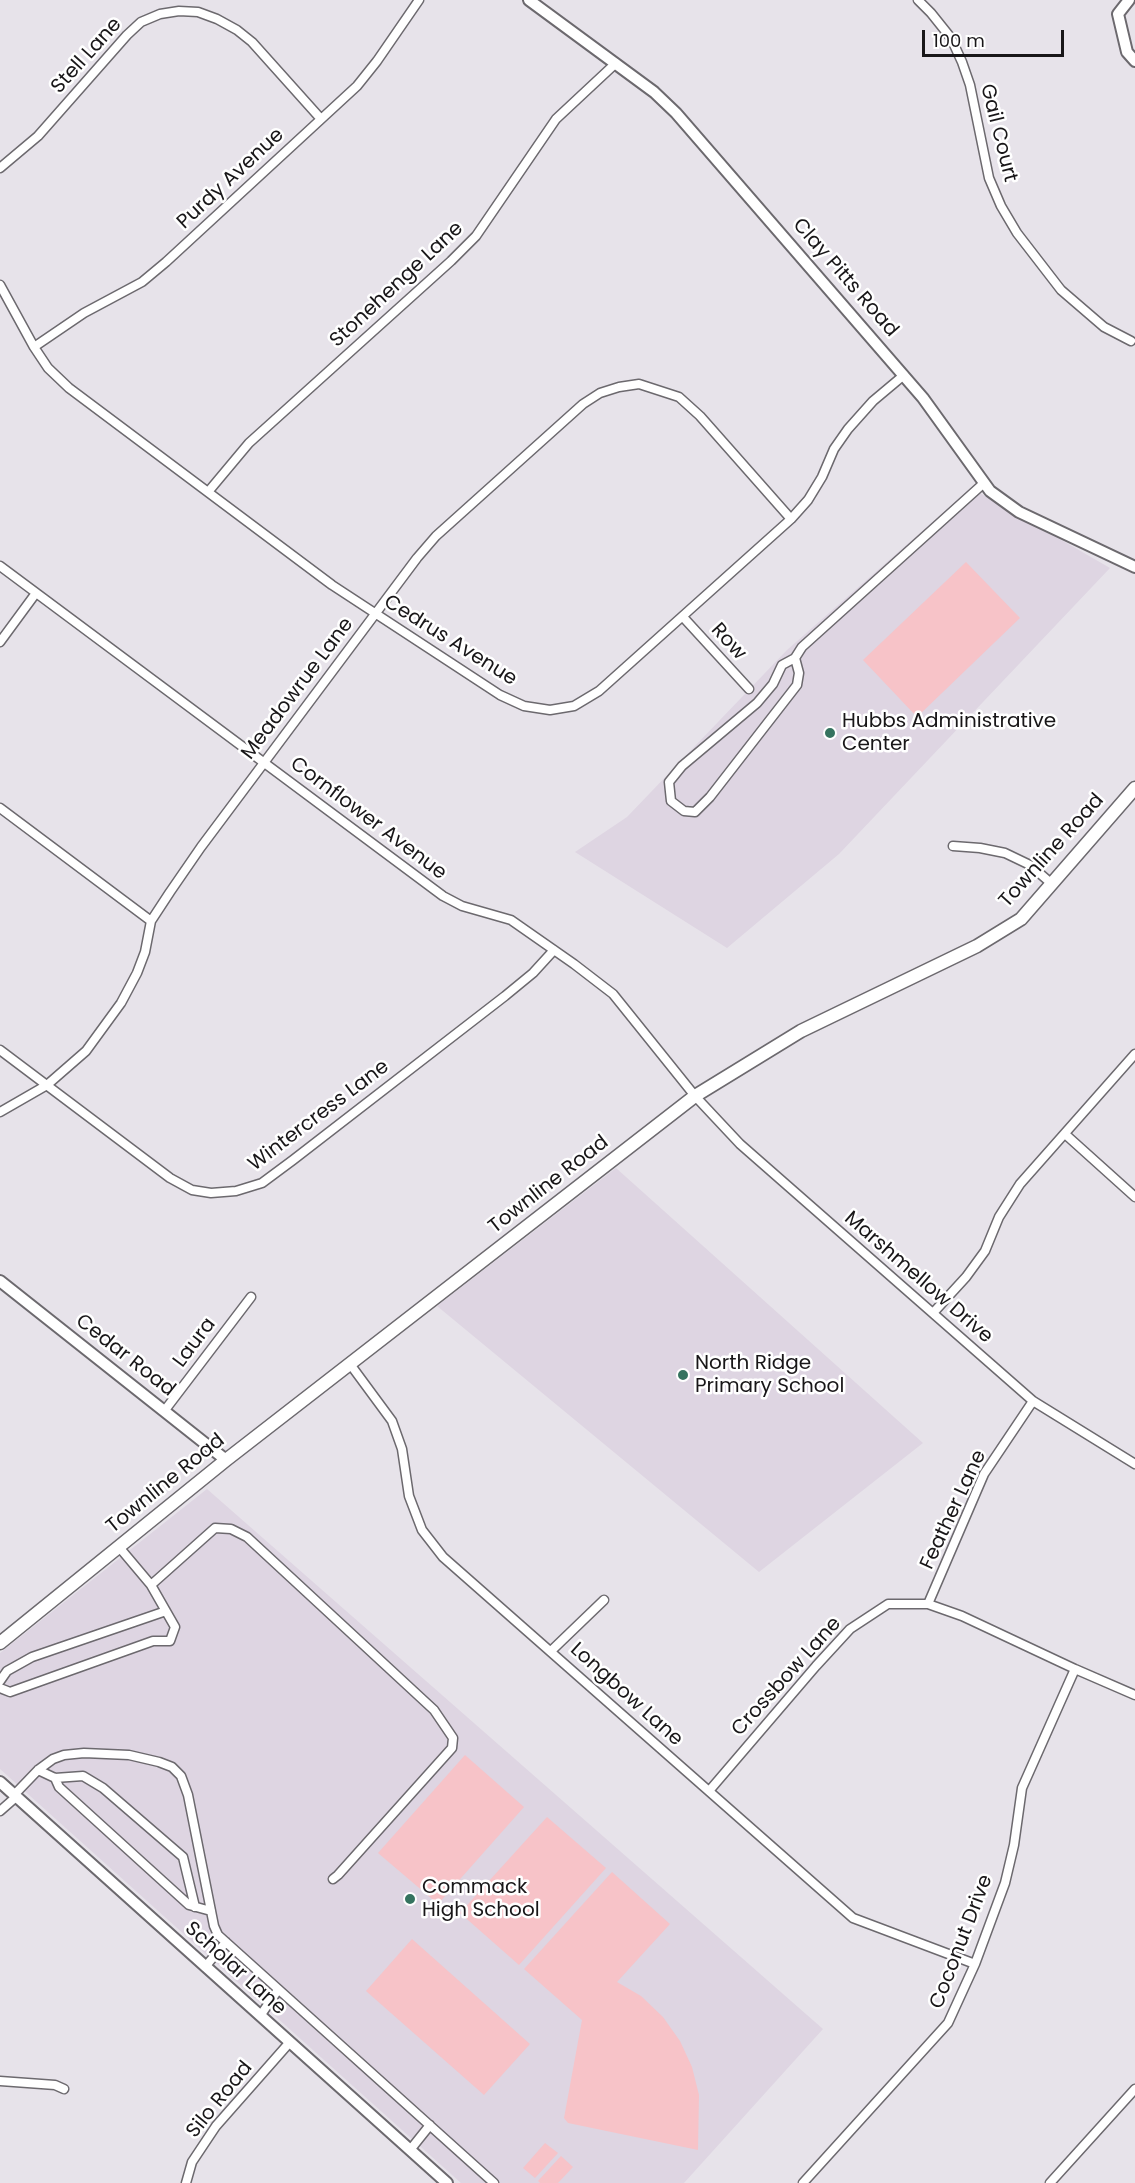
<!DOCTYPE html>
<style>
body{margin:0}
#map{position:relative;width:1135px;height:2183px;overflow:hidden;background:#e7e3ea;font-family:Poppins,sans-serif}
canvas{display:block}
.scale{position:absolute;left:922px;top:30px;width:142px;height:27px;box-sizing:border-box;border:3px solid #181618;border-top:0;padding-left:8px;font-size:18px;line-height:21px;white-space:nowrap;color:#181618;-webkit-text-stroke:4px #fff;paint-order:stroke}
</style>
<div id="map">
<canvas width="1135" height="2183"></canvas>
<div class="scale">100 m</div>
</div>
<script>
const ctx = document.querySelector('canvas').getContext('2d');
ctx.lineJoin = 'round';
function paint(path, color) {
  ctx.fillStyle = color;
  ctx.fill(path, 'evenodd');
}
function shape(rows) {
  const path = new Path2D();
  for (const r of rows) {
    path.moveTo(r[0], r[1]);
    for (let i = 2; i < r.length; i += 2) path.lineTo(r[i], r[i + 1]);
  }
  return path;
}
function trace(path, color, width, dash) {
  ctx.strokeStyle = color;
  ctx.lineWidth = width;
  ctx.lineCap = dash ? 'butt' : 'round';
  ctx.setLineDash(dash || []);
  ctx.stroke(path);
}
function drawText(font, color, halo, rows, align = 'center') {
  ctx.font = font + ' Poppins,sans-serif';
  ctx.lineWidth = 5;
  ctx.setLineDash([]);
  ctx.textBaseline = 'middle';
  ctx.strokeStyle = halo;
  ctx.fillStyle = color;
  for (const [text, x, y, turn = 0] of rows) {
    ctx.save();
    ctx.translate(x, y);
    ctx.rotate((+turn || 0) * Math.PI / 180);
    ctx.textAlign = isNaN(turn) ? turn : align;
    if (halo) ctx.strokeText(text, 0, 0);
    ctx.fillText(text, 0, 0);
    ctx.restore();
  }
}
paint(shape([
 [971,488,1110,568,839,854,727,948,575,852,627,817,787,650],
 [616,1168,923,1443,759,1572,437,1306],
 [207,1489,823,2029,684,2183,461,2183,0,1769,0,1653]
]), '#ded5e2');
paint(shape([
 [966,562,1020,618,917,717,863,660],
 [465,1755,524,1807,438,1904,378,1853],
 [547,1817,606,1868,519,1965,460,1913],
 [612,1872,670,1924,617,1982,641,1996,663,2017,680,2041,692,2067,699,2095,698,2150,568,2123,564,2118,582,2020,524,1969],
 [412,1939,530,2044,484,2095,366,1991],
 [545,2143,558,2153,535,2178,523,2168],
 [561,2156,573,2167,558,2183,540,2183,538,2181]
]), '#f7c3c8');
const minor = shape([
 [918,0,931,13,951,38,962,62,970,85,989,178,1001,206,1017,233,1061,290,1104,327,1131,341],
 [0,168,38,136,127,35,141,22,160,14,179,11,198,12,217,19,237,30,252,42,321,119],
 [0,285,34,347,48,368,69,388,332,585,500,695,524,706,550,710,574,706,599,691,791,519,808,500,822,477,834,449,848,429,873,401,904,375],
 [34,347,84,313,142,282,166,262,357,86,377,61,419,0],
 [208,492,249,443,451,261,476,236,556,119,616,63],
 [0,566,443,896,462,906,511,920,574,964,613,994,695,1096,740,1144,1033,1401,1135,1464],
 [683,617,749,689],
 [0,642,36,593],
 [795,658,782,665,773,684,757,703,682,766,669,782,671,801,684,811,695,812,710,797,797,685,799,673,795,658,802,647,984,483],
 [0,808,151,921],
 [953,846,980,848,1005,853,1030,865,1052,884],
 [0,1050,170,1178,192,1190,211,1193,236,1191,262,1183,293,1160,505,996,533,973,554,950],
 [0,1112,47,1085,86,1051,121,1003,137,973,145,952,151,921,170,892,201,847,417,558,436,536,583,404,600,393,619,387,639,384,679,397,700,416,791,519],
 [1065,1134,1135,1197],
 [933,1313,966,1277,985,1251,999,1217,1020,1184,1135,1054],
 [350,1364,392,1421,402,1449,409,1496,422,1530,443,1557,853,1918,975,1964],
 [165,1410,251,1297],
 [151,1585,215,1528,231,1529,247,1537,434,1710,453,1738,452,1748,338,1875,333,1879],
 [928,1604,984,1474,1033,1401],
 [551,1651,604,1600],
 [0,1681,7,1671,32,1657,166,1611],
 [0,1688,10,1692,153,1641,170,1641,175,1627,151,1585,119,1547],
 [38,1770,55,1778,83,1776,103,1788,183,1857,195,1907],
 [55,1778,59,1787,189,1905,211,1911],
 [709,1791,816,1666,850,1629,888,1604,928,1604,962,1616,1075,1669,1135,1695],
 [14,1795,38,1770,53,1759,64,1755,84,1753,129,1755,159,1762,172,1767,181,1776,188,1795,214,1926,218,1935,494,2183],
 [0,1811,16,1797],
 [205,1967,226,1942],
 [260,2016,278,1990],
 [0,2081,55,2085,64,2089],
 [410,2150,430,2125],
 [186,2183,192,2162,216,2126,290,2042],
 [803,2183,948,2023,975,1964,1005,1883,1014,1845,1022,1788,1075,1669],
 [1050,2183,1135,2089]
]);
const tertiary = shape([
 [529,0,654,92,676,113,923,398,990,491,1019,512,1135,567],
 [1129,0,1118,14,1127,52,1135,61],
 [0,1281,226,1460],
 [0,1782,447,2183]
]);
const secondary = shape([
 [0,1643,226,1460,695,1096,801,1031,977,946,1021,919,1135,788]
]);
trace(minor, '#6c696e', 11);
trace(tertiary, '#6c696e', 14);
trace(secondary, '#6c696e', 15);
trace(minor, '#fff', 8);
trace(tertiary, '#fff', 10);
trace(secondary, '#fff', 12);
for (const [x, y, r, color] of [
 [830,733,6,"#35735f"],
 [683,1375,6,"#35735f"],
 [410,1899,6,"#35735f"]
]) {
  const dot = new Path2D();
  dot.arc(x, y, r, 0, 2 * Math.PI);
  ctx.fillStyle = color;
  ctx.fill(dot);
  trace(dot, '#fff', 2);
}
drawText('20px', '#181618', '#fff', [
 ["Stell Lane",87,56,-48],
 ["Gail Court",998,133,76],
 ["Purdy Avenue",231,179,-43],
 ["Clay Pitts Road",845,278,49],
 ["Stonehenge Lane",397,285,-43],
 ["Cedrus Avenue",450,641,32],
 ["Row",728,642,48],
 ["Meadowrue Lane",298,689,-53],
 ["Cornflower Avenue",368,819,37],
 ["Townline Road",1052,851,-48],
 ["Wintercress Lane",319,1116,-37],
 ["Townline Road",549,1185,-38],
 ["Marshmellow Drive",918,1278,41],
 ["Laura",195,1343,-53],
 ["Cedar Road",125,1356,38],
 ["Townline Road",166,1484,-39],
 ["Feather Lane",954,1510,-65],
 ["Crossbow Lane",787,1677,-48],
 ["Longbow Lane",626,1695,42],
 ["Coconut Drive",962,1942,-69],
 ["Scholar Lane",235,1969,42],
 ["Silo Road",220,2100,-51]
]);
drawText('20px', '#181618', '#fff', [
 ["Hubbs Administrative",842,722],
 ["Center",842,745],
 ["North Ridge",695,1364],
 ["Primary School",695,1387],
 ["Commack",422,1888],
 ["High School",422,1911]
], 'left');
</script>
